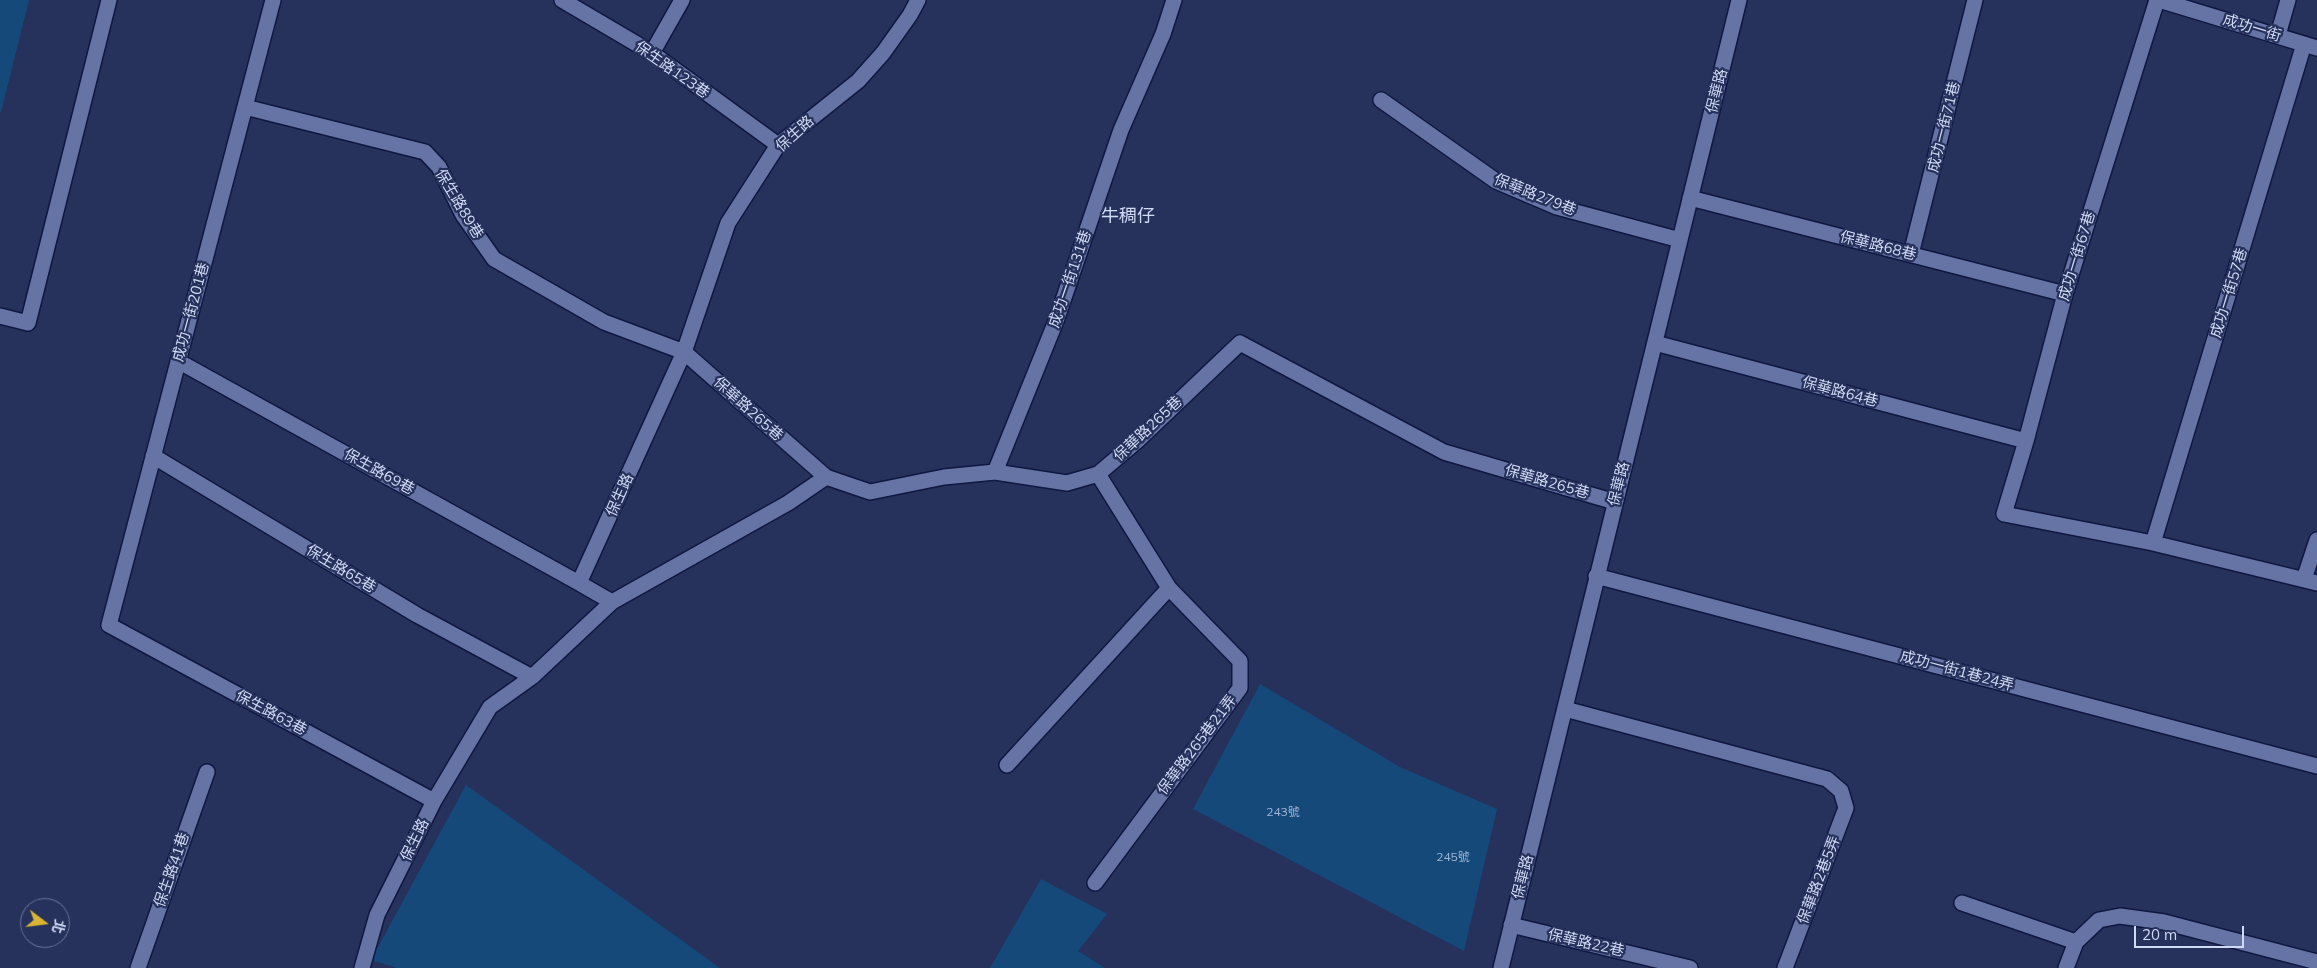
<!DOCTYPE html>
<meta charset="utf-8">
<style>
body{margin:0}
#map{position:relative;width:2317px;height:968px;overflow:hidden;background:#26315c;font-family:Mulish,"Noto Sans TC",sans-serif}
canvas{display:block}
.north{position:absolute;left:20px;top:898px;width:50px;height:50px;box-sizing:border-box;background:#26315c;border:1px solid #6a7599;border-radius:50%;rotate:105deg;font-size:14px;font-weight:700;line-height:20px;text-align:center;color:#d1daf5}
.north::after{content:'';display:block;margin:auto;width:18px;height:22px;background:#dab333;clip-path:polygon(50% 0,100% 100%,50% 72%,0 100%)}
.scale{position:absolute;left:2134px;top:926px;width:110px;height:22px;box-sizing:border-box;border:2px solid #d1daf5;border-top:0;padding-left:6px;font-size:15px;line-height:18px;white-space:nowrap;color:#d1daf5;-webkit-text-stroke:4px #26315c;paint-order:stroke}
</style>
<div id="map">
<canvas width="2317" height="968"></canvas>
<div class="north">北</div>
<div class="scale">20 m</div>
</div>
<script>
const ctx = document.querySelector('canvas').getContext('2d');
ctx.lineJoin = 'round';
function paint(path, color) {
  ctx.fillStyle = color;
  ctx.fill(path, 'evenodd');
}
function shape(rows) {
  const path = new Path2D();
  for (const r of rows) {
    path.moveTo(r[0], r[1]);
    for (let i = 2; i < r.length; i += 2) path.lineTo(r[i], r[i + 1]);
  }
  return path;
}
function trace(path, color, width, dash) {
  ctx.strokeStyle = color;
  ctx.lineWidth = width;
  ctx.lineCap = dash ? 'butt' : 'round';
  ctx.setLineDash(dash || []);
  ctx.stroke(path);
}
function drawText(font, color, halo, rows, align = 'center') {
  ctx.font = font + ' Mulish,"Noto Sans TC",sans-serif';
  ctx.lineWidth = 4.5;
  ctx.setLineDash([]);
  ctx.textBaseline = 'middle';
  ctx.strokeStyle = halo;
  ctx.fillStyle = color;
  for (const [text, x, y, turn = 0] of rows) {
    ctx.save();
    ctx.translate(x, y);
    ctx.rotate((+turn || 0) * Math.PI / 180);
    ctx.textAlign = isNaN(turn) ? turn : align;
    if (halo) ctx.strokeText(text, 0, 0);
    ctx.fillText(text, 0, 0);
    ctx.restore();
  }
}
paint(shape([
 [0,0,29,0,1,112,0,112],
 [1260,684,1400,767,1497,809,1464,951,1193,809],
 [466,785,720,968,397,968,371,960],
 [1041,879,1107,914,1078,951,1105,968,990,968]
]), '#15497a');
const minor = shape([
 [273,0,109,625,434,801],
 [562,0,652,53,778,145],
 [2157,0,2065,294,2026,441,2004,514,2153,543,2317,583],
 [2159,0,2317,48],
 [2278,35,2288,0],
 [652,53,682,0],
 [1381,100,1496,181,1557,207,1680,240],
 [245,107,425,152,439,167,463,215,494,259,604,322,684,352,826,477,870,492,944,477,995,472,1067,483,1098,474,1137,441,1240,343,1444,452,1615,502],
 [1690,198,2065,294],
 [1911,254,1975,0],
 [0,316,28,323,109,0],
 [1655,343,2026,441],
 [178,361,579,583],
 [153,456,417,615,532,677],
 [995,472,1056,321,1121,130,1163,34,1174,0],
 [2153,543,2304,44],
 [1596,576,2317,766],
 [2304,579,2317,540],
 [612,602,788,503,826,477],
 [1565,709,1827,779,1841,791,1846,808,1785,968],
 [1007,765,1169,588],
 [1095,883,1240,688,1240,661,1169,588,1098,474],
 [1962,903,2076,942],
 [1511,925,1690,968],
 [138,968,207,772],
 [362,968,377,915,434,801,490,707,532,677,612,602,579,583,684,352,728,223,778,145,858,81,883,53,910,15,918,0],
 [1501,968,1739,0],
 [2066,968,2076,942,2099,920,2120,916,2164,922,2317,962]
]);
trace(minor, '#101740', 18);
trace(minor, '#6574a4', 15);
drawText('12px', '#a2b6d6', null, [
 ["243號",1283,812],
 ["245號",1453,857]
]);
drawText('15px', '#d1daf5', '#26315c', [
 ["成功一街",2252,28,17],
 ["保生路123巷",672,70,35],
 ["保華路",1717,91,-76],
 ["成功一街71巷",1944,127,-76],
 ["保生路",795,134,-42],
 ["保華路279巷",1535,195,22],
 ["保生路89巷",459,204,59],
 ["保華路68巷",1878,246,14],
 ["成功一街67巷",2077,256,-73],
 ["成功一街131巷",1070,279,-71],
 ["成功一街57巷",2229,293,-73],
 ["成功一街201巷",191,312,-75],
 ["保華路64巷",1840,392,15],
 ["保華路265巷",748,409,42],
 ["保華路265巷",1148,429,-43],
 ["保生路69巷",379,472,29],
 ["保華路265巷",1547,482,16],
 ["保華路",1619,484,-76],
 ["保生路",620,495,-66],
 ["保生路65巷",341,569,31],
 ["成功一街1巷24弄",1957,671,15],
 ["保生路63巷",271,713,28],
 ["保華路265巷21弄",1197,745,-53],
 ["保生路",415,840,-64],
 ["保生路41巷",172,870,-71],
 ["保華路",1523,877,-76],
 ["保華路2巷5弄",1819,880,-69],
 ["保華路22巷",1586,943,13]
]);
drawText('18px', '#d1daf5', '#26315c', [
 ["牛稠仔",1128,217]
]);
</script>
